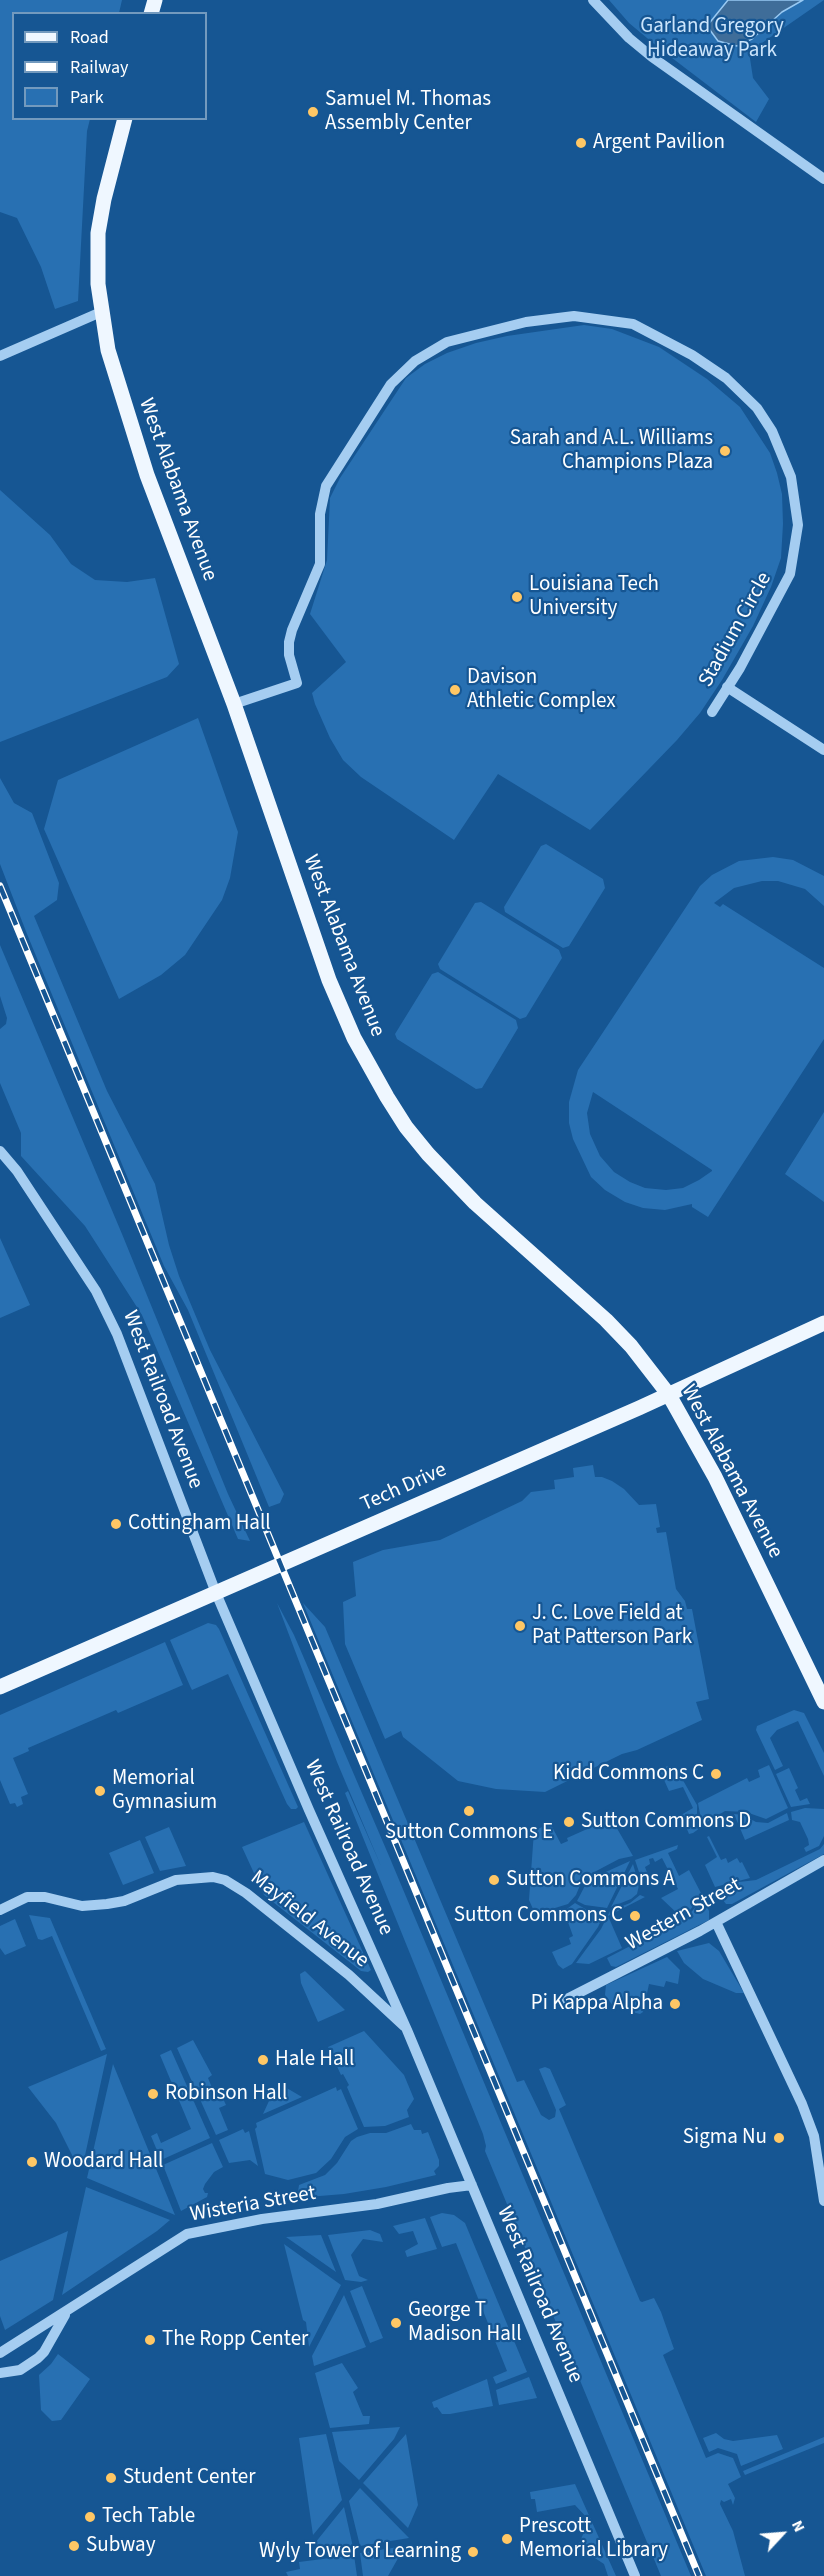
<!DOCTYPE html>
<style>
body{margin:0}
#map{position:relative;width:824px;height:2576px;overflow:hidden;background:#165693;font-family:"Source Sans 3",sans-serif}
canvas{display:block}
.legend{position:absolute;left:12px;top:12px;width:195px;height:108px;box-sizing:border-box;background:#165693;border:2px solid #739abe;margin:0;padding:8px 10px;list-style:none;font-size:18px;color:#fff}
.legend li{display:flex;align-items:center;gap:12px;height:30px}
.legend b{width:30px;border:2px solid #739abe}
.north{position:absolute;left:752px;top:2504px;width:60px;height:60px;-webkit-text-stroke:4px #165693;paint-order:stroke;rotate:64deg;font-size:16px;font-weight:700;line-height:24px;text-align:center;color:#fff}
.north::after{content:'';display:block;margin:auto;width:21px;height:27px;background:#fff;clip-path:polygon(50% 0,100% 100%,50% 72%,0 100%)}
</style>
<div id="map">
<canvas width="824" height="2576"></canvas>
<ul class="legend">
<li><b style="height:8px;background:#eff7ff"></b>Road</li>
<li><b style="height:8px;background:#fff"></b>Railway</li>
<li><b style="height:16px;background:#2870b2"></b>Park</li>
</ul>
<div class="north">N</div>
</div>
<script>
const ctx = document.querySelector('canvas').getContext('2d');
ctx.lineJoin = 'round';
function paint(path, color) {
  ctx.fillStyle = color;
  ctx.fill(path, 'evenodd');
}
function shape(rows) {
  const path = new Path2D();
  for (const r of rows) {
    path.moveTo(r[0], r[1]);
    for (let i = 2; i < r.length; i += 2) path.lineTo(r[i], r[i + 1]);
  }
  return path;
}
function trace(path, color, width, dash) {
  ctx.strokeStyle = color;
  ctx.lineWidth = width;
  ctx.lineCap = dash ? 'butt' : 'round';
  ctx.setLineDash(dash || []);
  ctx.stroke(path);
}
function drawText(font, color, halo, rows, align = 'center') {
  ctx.font = font + ' "Source Sans 3",sans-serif';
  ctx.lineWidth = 4.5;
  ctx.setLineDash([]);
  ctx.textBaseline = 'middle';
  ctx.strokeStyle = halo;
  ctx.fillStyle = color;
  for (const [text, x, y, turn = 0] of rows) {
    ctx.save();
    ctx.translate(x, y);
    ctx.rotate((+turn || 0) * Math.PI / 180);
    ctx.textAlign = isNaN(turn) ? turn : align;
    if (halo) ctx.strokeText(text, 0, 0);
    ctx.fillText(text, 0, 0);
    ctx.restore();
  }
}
paint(shape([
 [0,0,122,0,119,13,14,14,14,118,90,119,87,131,78,301,55,309,41,267,17,218,0,212],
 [609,0,824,0,749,52,753,78,769,99,756,122,659,48,629,23],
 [584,325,612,329,659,347,707,379,740,407,770,453,777,473,782,494,783,524,781,558,771,587,753,626,722,680,700,713,677,740,590,830,498,774,454,840,361,777,343,760,330,738,315,704,312,693,346,662,310,614,327,560,330,498,340,478,406,378,425,364,447,353,476,343,507,336],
 [0,490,50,535,71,564,95,580,127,582,155,578,179,664,167,677,0,742],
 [198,718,238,832,230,878,222,900,185,955,161,975,119,999,44,829,58,780],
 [0,778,14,803,32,813,59,883,57,900,34,916,107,1091,155,1184,169,1245,179,1276,210,1350,284,1494,280,1503,269,1507,188,1310,164,1266,27,934,0,864],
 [546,844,603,879,605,888,569,946,563,948,505,912,504,907,541,846],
 [773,857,793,860,824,876,824,906,805,889,778,881,762,881,734,888,714,903,720,907,723,904,824,968,824,1039,708,1217,692,1207,692,1204,665,1210,643,1208,625,1202,605,1190,591,1177,573,1139,569,1123,569,1102,578,1070,700,886,712,875,739,861],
 [593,1092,712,1170,712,1171,699,1180,683,1188,666,1190,645,1188,630,1182,614,1172,600,1156,590,1134,587,1113],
 [481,902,559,950,562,958,526,1017,520,1019,440,969,438,964,475,903],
 [0,945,122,1234,228,1494,250,1541,238,1539,142,1315,85,1226,21,1156,21,1133,0,1083,0,1029,6,1024,7,1018,0,996],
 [438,972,516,1020,518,1028,482,1088,476,1089,397,1039,395,1034,432,974],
 [824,1112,824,1202,785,1174],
 [0,1238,30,1305,0,1318],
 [593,1465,595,1477,602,1477,612,1481,624,1489,639,1505,656,1504,660,1527,656,1528,657,1533,666,1532,676,1589,685,1601,687,1609,692,1609,709,1699,696,1702,702,1720,637,1750,622,1754,545,1792,496,1789,458,1781,403,1737,401,1731,385,1739,345,1644,343,1602,356,1596,353,1562,383,1550,440,1540,522,1501,531,1492,555,1489,554,1480,574,1477,573,1468],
 [277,1603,294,1635,389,1856,691,2576,661,2576,485,2151,486,2146,483,2134,345,1793,348,1791,381,1866,337,1762],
 [303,1603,325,1627,517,2082,524,2080,541,2115,549,2120,555,2117,556,2110,539,2069,545,2067,550,2069,566,2105,559,2109,640,2301,642,2302,654,2298,661,2312,674,2349,663,2355,706,2458,718,2453,733,2458,741,2477,728,2484,735,2498,733,2505,731,2499,724,2502,721,2500,720,2504,733,2531,745,2576,706,2576],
 [208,1623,216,1625,219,1629,298,1807,296,1809,291,1809,287,1804,228,1674,192,1690,190,1686,170,1640],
 [165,1642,183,1685,118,1713,116,1710,28,1748,29,1751,13,1758,28,1794,21,1797,23,1804,17,1807,15,1803,10,1804,0,1780,0,1715],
 [794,1710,804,1713,824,1753,824,1776,798,1721,777,1730,770,1738,783,1766,775,1770,756,1730,757,1726],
 [769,1765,788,1808,766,1819,746,1812,725,1811,702,1825,698,1803,747,1778,749,1782,760,1777,758,1770],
 [667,1766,671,1767,676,1776,680,1775,697,1805,697,1819,700,1828,693,1833,689,1834,681,1815,693,1808,683,1787,669,1791,661,1773],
 [789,1768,798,1788,795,1790,800,1801,807,1798,810,1804,791,1807,776,1774],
 [805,1808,824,1809,824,1836,819,1846,806,1852,804,1848,809,1845,808,1839,800,1822,792,1820,791,1812],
 [787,1813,789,1820,745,1840,734,1814,743,1815,756,1822,768,1823],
 [605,1821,615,1825,633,1856,619,1859,583,1878,576,1895,568,1904,542,1912,533,1909,529,1900,534,1831,550,1823,561,1844,568,1841,567,1838],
 [304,1822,371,1970,368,1972,361,1971,264,1895,242,1847],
 [169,1827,186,1866,160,1871,145,1837],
 [709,1836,721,1860,726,1858,728,1863,737,1858,740,1863,742,1862,750,1878,715,1887,705,1865,717,1857,707,1837],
 [140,1840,154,1873,123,1885,109,1853],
 [824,1844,824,1854,732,1904,726,1904,716,1891,739,1882,756,1880,820,1849],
 [678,1845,677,1849,668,1853,679,1876,689,1870,702,1895,690,1910,680,1916,661,1898,678,1889,662,1858,655,1862,653,1858,649,1859,650,1864,645,1867,648,1875,641,1878,635,1860],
 [630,1861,607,1908,585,1905,577,1901,588,1880],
 [633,1864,639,1885,637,1894,631,1899,611,1907],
 [640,1895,645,1897,608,1916,622,1948,589,1964,576,1963,601,1929,610,1911,630,1903],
 [703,1898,709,1911,709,1920,616,1967,611,1966,607,1958,688,1916],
 [575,1903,587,1910,605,1912,598,1927,572,1964,563,1969,558,1965,552,1952,571,1944,569,1938,573,1936,564,1911],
 [29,1915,50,1918,106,2049,101,2051,52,1936,42,1940,38,1939],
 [15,1919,26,1946,5,1955,0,1948,0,1926],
 [709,1943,719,1951,744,1993,736,1993,703,1979,684,1963,677,1951],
 [667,1957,680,1970,678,1984,666,1981,664,1987,649,1984,643,2012,640,2014,628,2011,629,2005,616,2003,613,2006,605,1995,606,1985],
 [305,1971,345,2010,318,2022,301,1983,300,1974],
 [364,2031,404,2075,414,2099,407,2110,409,2117,385,2126,364,2127,347,2087,349,2085,343,2074,341,2075,328,2047],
 [193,2040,212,2075,208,2078,213,2090,218,2088,226,2105,219,2108,228,2130,216,2135,177,2048],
 [171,2050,210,2138,161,2160,151,2136,157,2133,161,2143,191,2129,160,2055],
 [107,2054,84,2160,75,2161,56,2123,28,2087],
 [113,2064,175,2215,87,2178],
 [285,2087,302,2097,263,2114,274,2090],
 [336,2087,337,2091,341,2089,358,2129,345,2137,331,2159,316,2173,288,2180,265,2174,255,2129,257,2127,256,2123],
 [411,2124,414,2130,421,2130,422,2134,428,2132,439,2160,439,2166,434,2171,436,2175,386,2187,344,2194,283,2199,284,2192,298,2192,299,2185,325,2175,337,2163,351,2141,357,2137,370,2133,386,2133],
 [243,2129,245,2133,249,2131,258,2166,250,2160,229,2163,219,2140],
 [212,2143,223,2167,214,2172,205,2184,203,2189,205,2193,208,2193,207,2197,181,2211,163,2165],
 [86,2187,170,2220,157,2231,62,2295],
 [442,2213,454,2215,465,2223,527,2372,496,2384,493,2377,507,2371,456,2243,442,2247,430,2217],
 [425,2218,437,2249,407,2257,405,2251,418,2244,413,2231,399,2234,393,2226],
 [370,2230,380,2234,383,2242,363,2239,351,2255,359,2276,368,2280,361,2282,345,2280,328,2235],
 [68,2231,53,2300,5,2330,0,2316,0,2261],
 [321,2235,336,2272,286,2237],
 [284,2244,341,2285,309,2347,306,2322,303,2320],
 [362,2286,383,2338,370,2343,350,2291],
 [344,2295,366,2347,314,2366,312,2356],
 [58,2354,90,2379,61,2420,52,2421,41,2410,39,2375,51,2364],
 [342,2363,358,2388,353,2392,363,2416,370,2416,369,2424,330,2428,315,2373],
 [529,2377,537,2398,499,2405,496,2390],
 [487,2379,493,2406,450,2414,442,2414,437,2407,434,2408,432,2402],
 [400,2427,394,2439,359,2480,339,2461,332,2432],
 [716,2433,724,2439,733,2441,777,2435,783,2449,741,2466,737,2454,718,2448,709,2452,703,2438],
 [326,2434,342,2500,313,2535,299,2438],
 [406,2434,418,2505,408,2528,363,2483],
 [824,2437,824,2443,745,2475,743,2471],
 [575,2484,616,2576,608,2576,604,2564,575,2545,579,2544,589,2520,575,2505,537,2512,535,2499,531,2499,530,2492],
 [360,2488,409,2538,360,2546,349,2501],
 [344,2507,353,2547,324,2551,315,2543],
 [405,2546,388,2576,363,2576,360,2553],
 [354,2555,357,2576,288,2576,286,2572,300,2569,299,2562]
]), '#2870b2');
const water = shape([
 [728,0,803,0,782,12,752,39,737,46,718,41,707,26,728,0]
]);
paint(water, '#3f6d99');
trace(water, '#98c9f3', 1.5);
trace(shape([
 [593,0,629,38,652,57,824,179],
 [0,356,101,312],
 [727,687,824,750],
 [234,704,297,683,289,655,289,642,292,630,320,564,320,514,326,486,391,384,415,361,447,342,526,322,574,316,633,324,692,355,726,378,757,408,772,431,791,477,798,525,790,574,740,668,712,712],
 [0,1151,17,1171,96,1291,117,1334,216,1593,309,1810,407,2030,635,2576],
 [0,1910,27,1897,45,1897,82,1906,107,1904,124,1901,176,1880,213,1877,225,1880,246,1893,349,1975,404,2026],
 [716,1922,802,2104,814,2136,824,2201],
 [561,2002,700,1931,824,1860],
 [0,2353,187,2234,262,2219,377,2204,448,2188,472,2185],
 [0,2373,20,2370,38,2358,44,2352,65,2315]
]), '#a5cdf1', 10);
trace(shape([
 [151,14,155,0],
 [125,118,104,199,98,233,98,284,108,350,147,475,234,704,329,980,354,1038,387,1097,406,1127,428,1154,475,1203,606,1320,631,1346,669,1395,715,1477,824,1702],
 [0,1687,639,1408,824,1323]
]), '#eff7ff', 15);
const rail = shape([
 [0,886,699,2576]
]);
trace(rail, '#fff', 7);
trace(rail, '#165693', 4.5, [14]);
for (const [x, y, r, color] of [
 [313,112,6,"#ffc765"],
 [581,143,6,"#ffc765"],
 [725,451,6,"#ffc765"],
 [517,597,6,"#ffc765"],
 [455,690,6,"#ffc765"],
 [116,1524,6,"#ffc765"],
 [520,1626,6,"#ffc765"],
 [716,1774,6,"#ffc765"],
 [100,1791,6,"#ffc765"],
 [469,1811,6,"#ffc765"],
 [569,1822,6,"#ffc765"],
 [494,1880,6,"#ffc765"],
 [635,1916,6,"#ffc765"],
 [675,2004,6,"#ffc765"],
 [263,2060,6,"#ffc765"],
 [153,2094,6,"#ffc765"],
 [779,2138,6,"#ffc765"],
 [32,2162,6,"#ffc765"],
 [396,2323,6,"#ffc765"],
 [150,2340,6,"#ffc765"],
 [111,2478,6,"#ffc765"],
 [90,2517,6,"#ffc765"],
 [507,2539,6,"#ffc765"],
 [74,2546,6,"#ffc765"],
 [473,2552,6,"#ffc765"]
]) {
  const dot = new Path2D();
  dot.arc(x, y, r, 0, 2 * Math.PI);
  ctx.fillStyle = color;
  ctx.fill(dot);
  trace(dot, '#165693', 2);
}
drawText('21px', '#cce5fc', '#165693', [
 ["Garland Gregory",712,27],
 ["Hideaway Park",712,51]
]);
drawText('21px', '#fff', '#165693', [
 ["Samuel M. Thomas",325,100],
 ["Assembly Center",325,124],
 ["Argent Pavilion",593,143],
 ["Sarah and A.L. Williams",713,439,"right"],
 ["Champions Plaza",713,463,"right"],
 ["Louisiana Tech",529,585],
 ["University",529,609],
 ["Davison",467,678],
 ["Athletic Complex",467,702],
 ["Cottingham Hall",128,1524],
 ["J. C. Love Field at",532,1614],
 ["Pat Patterson Park",532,1638],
 ["Kidd Commons C",704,1774,"right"],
 ["Memorial",112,1779],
 ["Gymnasium",112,1803],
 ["Sutton Commons D",581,1822],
 ["Sutton Commons E",469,1833,"center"],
 ["Sutton Commons A",506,1880],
 ["Sutton Commons C",623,1916,"right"],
 ["Pi Kappa Alpha",663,2004,"right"],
 ["Hale Hall",275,2060],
 ["Robinson Hall",165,2094],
 ["Sigma Nu",767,2138,"right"],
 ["Woodard Hall",44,2162],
 ["George T",408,2311],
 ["Madison Hall",408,2335],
 ["The Ropp Center",162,2340],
 ["Student Center",123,2478],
 ["Tech Table",102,2517],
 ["Prescott",519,2527],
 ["Memorial Library",519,2551],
 ["Subway",86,2546],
 ["Wyly Tower of Learning",461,2552,"right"]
], 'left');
drawText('21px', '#fff', '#165693', [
 ["West Alabama Avenue",177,490,70],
 ["Stadium Circle",736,630,-61],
 ["West Alabama Avenue",343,946,69],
 ["West Railroad Avenue",162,1400,69],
 ["West Alabama Avenue",731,1472,62],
 ["Tech Drive",404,1488,-24],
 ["West Railroad Avenue",348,1848,66],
 ["Western Street",684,1915,-29],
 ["Mayfield Avenue",309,1920,38],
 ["Wisteria Street",253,2205,-10],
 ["West Railroad Avenue",539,2295,67]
]);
</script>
